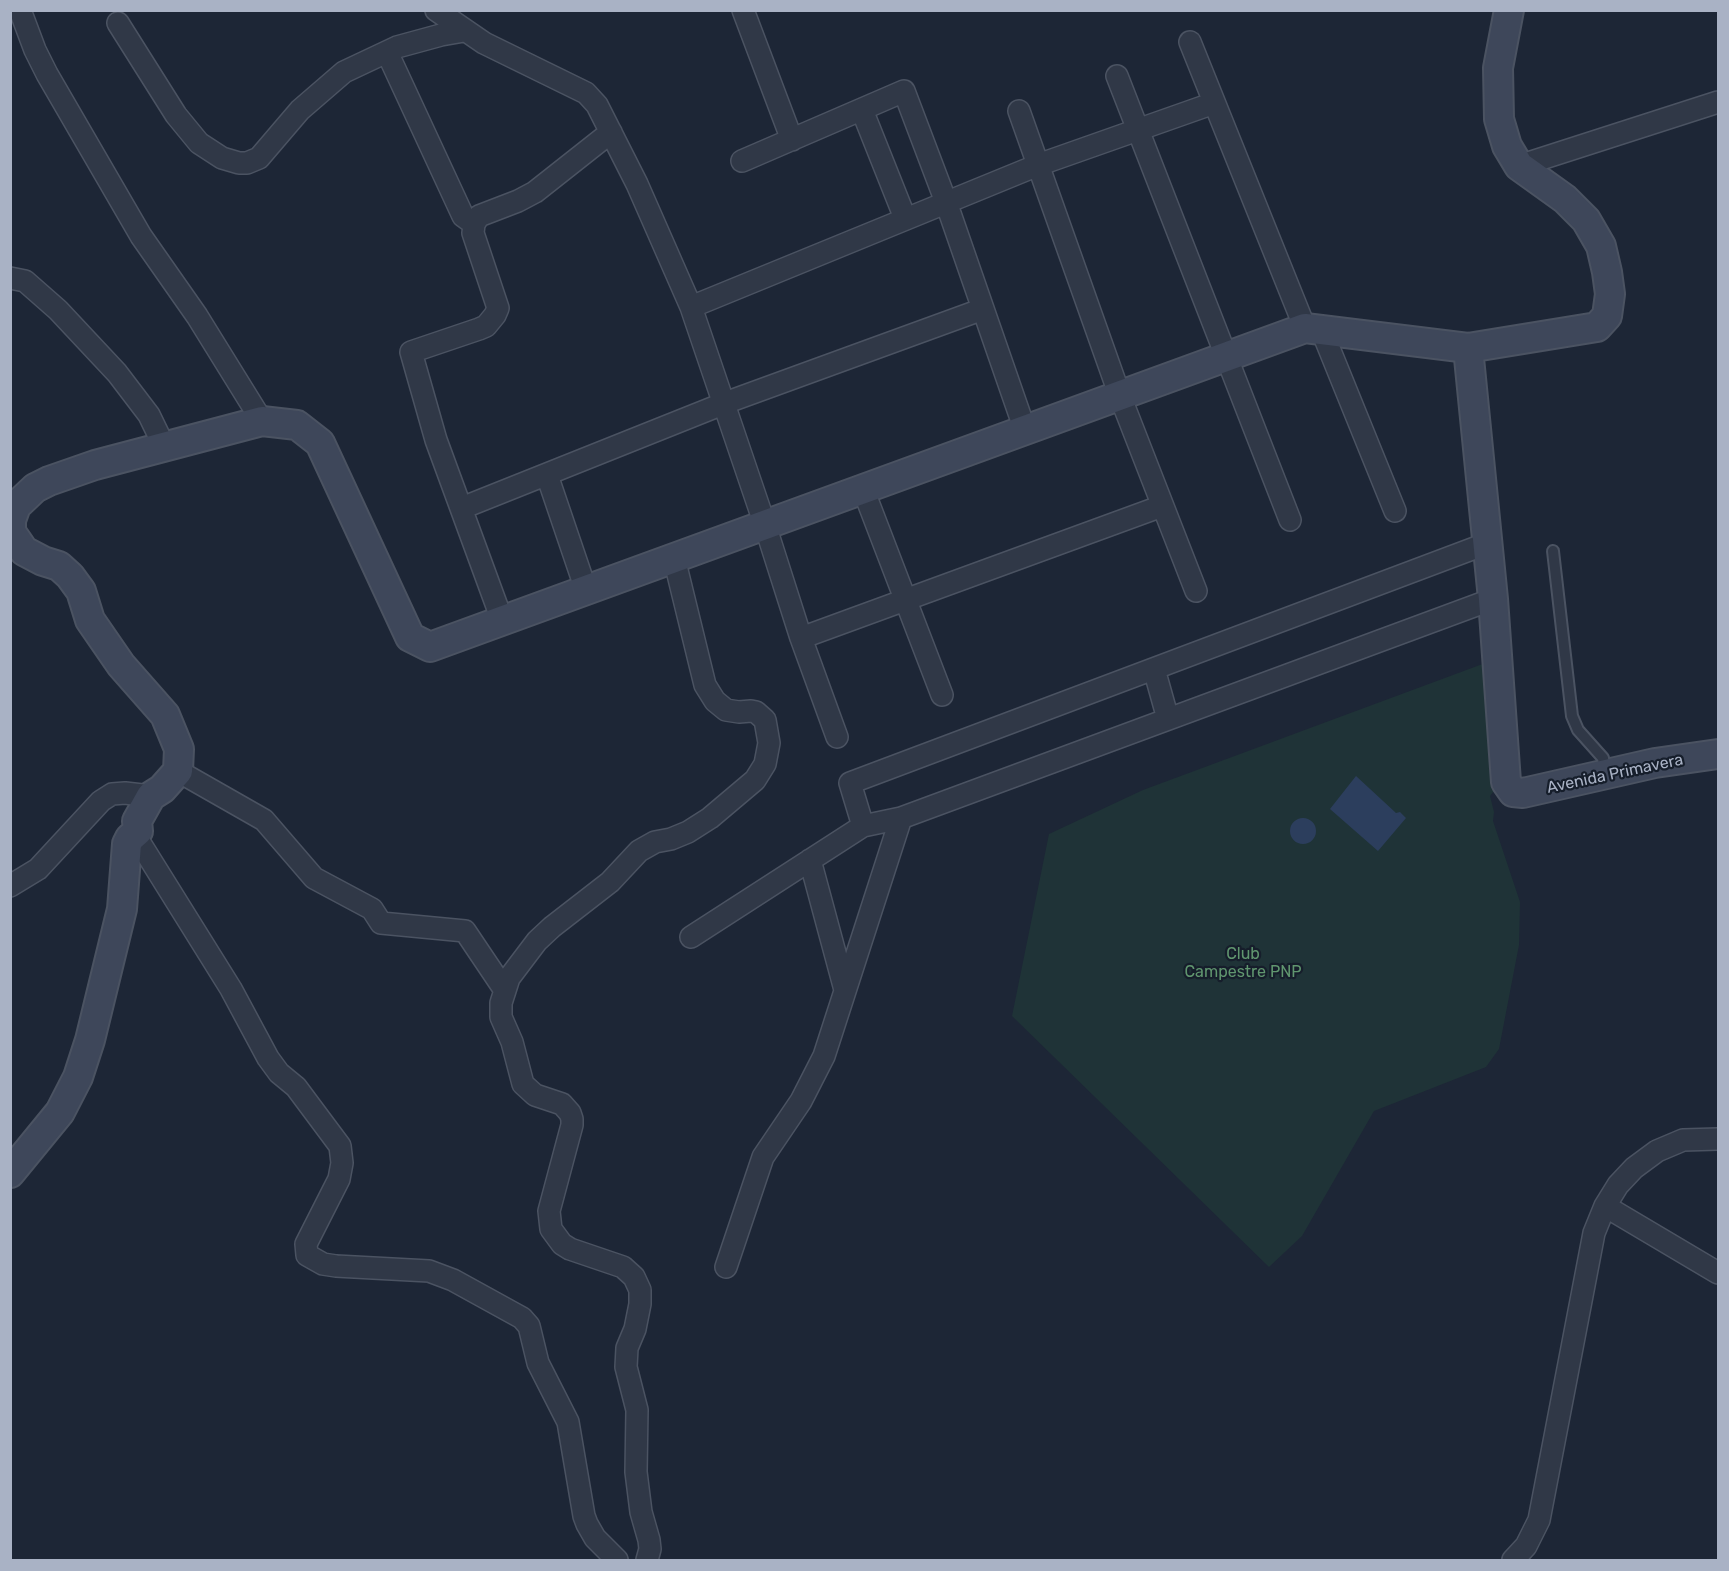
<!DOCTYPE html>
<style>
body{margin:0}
#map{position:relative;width:1729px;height:1571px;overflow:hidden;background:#1d2636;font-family:Rubik,sans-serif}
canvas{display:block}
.frame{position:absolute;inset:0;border:12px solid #a9b2c5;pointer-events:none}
</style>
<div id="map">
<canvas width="1729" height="1571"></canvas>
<div class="frame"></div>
</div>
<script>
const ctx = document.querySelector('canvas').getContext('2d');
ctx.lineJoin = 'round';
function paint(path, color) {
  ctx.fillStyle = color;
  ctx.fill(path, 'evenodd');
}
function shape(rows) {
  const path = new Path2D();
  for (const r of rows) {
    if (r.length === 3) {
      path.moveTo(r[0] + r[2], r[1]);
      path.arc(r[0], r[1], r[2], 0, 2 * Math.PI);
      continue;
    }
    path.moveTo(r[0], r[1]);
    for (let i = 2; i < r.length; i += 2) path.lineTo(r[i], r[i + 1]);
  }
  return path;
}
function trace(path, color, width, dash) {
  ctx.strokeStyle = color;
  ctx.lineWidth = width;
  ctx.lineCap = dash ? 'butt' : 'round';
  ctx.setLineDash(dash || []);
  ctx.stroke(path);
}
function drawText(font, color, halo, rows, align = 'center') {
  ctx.font = font + ' Rubik,sans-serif';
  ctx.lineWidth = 4.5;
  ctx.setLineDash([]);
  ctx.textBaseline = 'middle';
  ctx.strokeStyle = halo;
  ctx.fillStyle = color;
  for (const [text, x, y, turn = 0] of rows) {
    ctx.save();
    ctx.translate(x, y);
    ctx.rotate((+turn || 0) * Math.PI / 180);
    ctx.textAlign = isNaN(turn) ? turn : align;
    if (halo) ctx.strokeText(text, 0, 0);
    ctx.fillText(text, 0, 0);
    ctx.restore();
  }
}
paint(shape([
 [1488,662,1501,782,1490,796,1494,812,1493,821,1520,902,1519,945,1499,1049,1486,1067,1374,1111,1302,1236,1269,1267,1012,1016,1049,834,1143,790]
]), '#1f3337');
paint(shape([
 [1356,776,1396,813,1400,812,1406,818,1378,851,1330,809],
 [1303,831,13]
]), '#2c3e5d');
const lane = shape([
 [1553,551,1572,716,1578,730,1603,758,1605,772]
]);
const street = shape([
 [20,10,35,50,47,74,141,236,197,316,262,421],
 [436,10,484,43,586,93,597,105,637,184,691,307,765,525,801,638,837,737],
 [743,10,792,140],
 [118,23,176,115,199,143,222,158,239,163,247,163,259,158,300,110,344,72,397,47,441,35,464,31],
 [1190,42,1305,328],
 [387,52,463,216,474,224],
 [1117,76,1290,520],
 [862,110,905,218],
 [1019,111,1120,396,1196,591],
 [742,161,904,91,946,202,1025,430],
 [1519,166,1718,102],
 [10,278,25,281,58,310,117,373,149,415,164,446],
 [691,307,1038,165,1214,103],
 [1322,331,1395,511],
 [547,475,586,590],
 [863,489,942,695],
 [462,508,725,403,983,309],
 [502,620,436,440,411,352,479,329,486,326,495,315,498,308,473,233,474,224,479,216,518,201,535,192,611,132],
 [801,638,1162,506],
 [1154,669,1168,719],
 [178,771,264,820,314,878,372,909,381,923,465,931,504,989],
 [863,826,850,783,1488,543],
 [138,831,140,843,231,989,268,1058,279,1073,296,1087,340,1146,342,1163,339,1179,306,1244,307,1255,323,1264,336,1266,429,1271,453,1280,522,1318,529,1326,538,1363,568,1422,584,1516,587,1524,595,1538,617,1560],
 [810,860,845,990],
 [10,886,38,869,101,801,112,794,125,793,151,796],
 [691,937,863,826,901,818],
 [1605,1206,1718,1273],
 [726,1267,763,1157,801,1101,824,1056,901,818,1493,599],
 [647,1560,650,1549,649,1540,641,1512,636,1472,637,1410,626,1367,627,1348,635,1329,640,1304,640,1290,634,1277,623,1267,570,1249,562,1244,551,1229,549,1211,572,1125,572,1119,570,1113,562,1104,535,1095,523,1084,512,1042,501,1017,501,1003,509,978,537,941,552,927,610,882,639,851,655,842,671,839,688,832,710,818,755,780,765,764,769,743,765,720,756,712,751,711,739,712,726,710,715,701,705,685,674,558],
 [1513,1560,1526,1546,1539,1520,1594,1233,1605,1206,1618,1185,1634,1168,1657,1151,1683,1140,1718,1139]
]);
const secondary = shape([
 [1468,348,1493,599,1506,782,1513,792,1523,793,1655,763,1718,754],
 [10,1173,60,1112,78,1077,90,1040,122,909,127,844,130,838,138,831,137,821,151,796,162,789,178,771,179,749,165,715,121,665,90,620,81,591,70,576,59,566,43,561,24,551,11,532,11,520,16,506,35,488,49,481,95,465,262,421,297,425,320,443,410,637,430,647,1305,328,1468,348,1597,327,1607,316,1610,294,1607,272,1601,246,1586,220,1565,199,1519,166,1507,146,1499,119,1498,68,1509,10]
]);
trace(lane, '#4b5362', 14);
trace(street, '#4b5362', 24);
trace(secondary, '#4b5362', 32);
trace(lane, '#303847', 10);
trace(street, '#303847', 21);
trace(secondary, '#3e475a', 28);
drawText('16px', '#a9b2c5', '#161e2b', [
 ["Avenida Primavera",1615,774,-12]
]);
drawText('16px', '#60966f', '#161e2b', [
 ["Club",1243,954],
 ["Campestre PNP",1243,972]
]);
</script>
